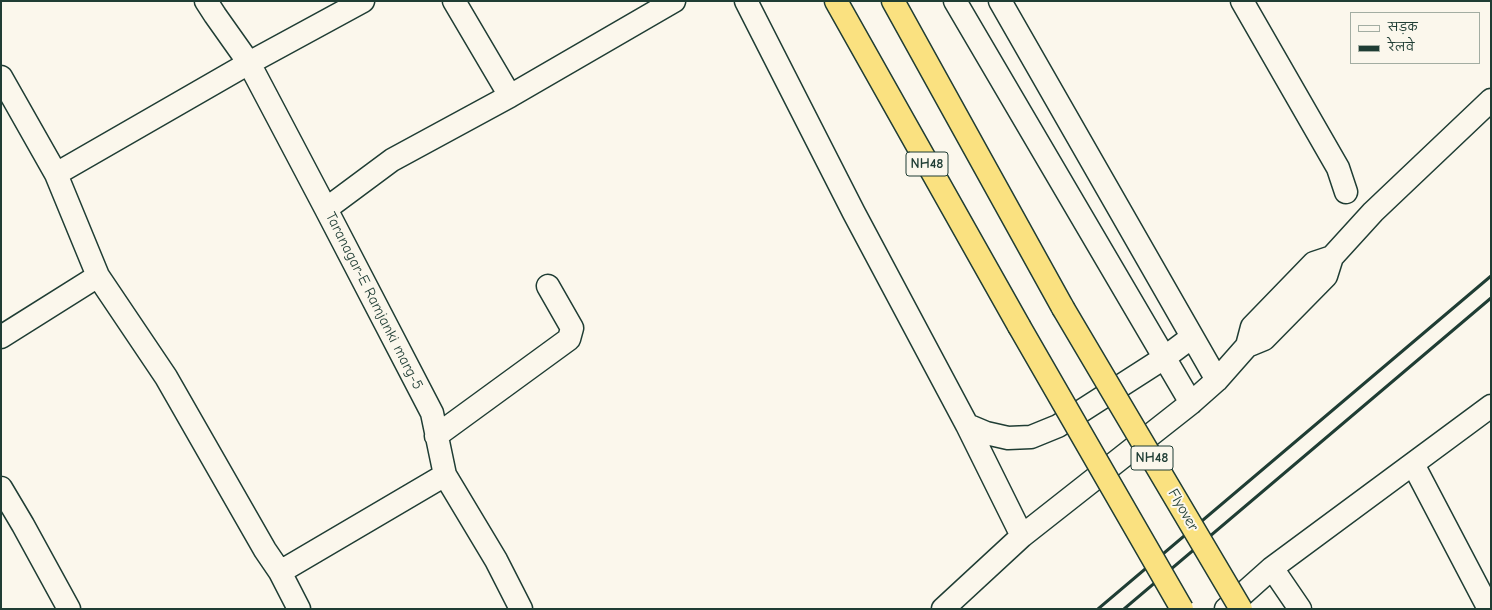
<!DOCTYPE html>
<meta charset="utf-8">
<style>
body{margin:0}
#map{position:relative;width:1492px;height:610px;overflow:hidden;background:#fbf7ec;font-family:"Comic Neue","Playpen Sans Deva",sans-serif}
canvas{display:block}
.frame{position:absolute;inset:0;border:2px solid #1f3d34;pointer-events:none}
.legend{position:absolute;left:1350px;top:12px;width:130px;height:52px;box-sizing:border-box;background:#fbf7ec;border:1px solid #a3ada2;margin:0;padding:5px 7px;list-style:none;font-size:12px;color:#1f3d34}
.legend li{display:flex;align-items:center;gap:8px;height:20px}
.legend b{width:20px;border:1px solid #a3ada2}
</style>
<div id="map">
<canvas width="1492" height="610"></canvas>
<div class="frame"></div>
<ul class="legend">
<li><b style="height:5px;background:#fbf7ec"></b>सड़क</li>
<li><b style="height:5px;background:#1f3d34"></b>रेलवे</li>
</ul>
</div>
<script>
const ctx = document.querySelector('canvas').getContext('2d');
ctx.lineJoin = 'round';
function shape(rows) {
  const path = new Path2D();
  for (const r of rows) {
    path.moveTo(r[0], r[1]);
    for (let i = 2; i < r.length; i += 2) path.lineTo(r[i], r[i + 1]);
  }
  return path;
}
function trace(path, color, width, dash) {
  ctx.strokeStyle = color;
  ctx.lineWidth = width;
  ctx.lineCap = dash ? 'butt' : 'round';
  ctx.setLineDash(dash || []);
  ctx.stroke(path);
}
function drawText(font, color, halo, rows, align = 'center') {
  ctx.font = font + ' "Comic Neue",sans-serif';
  ctx.lineWidth = 4;
  ctx.setLineDash([]);
  ctx.textBaseline = 'middle';
  ctx.strokeStyle = halo;
  ctx.fillStyle = color;
  for (const [text, x, y, turn = 0] of rows) {
    ctx.save();
    ctx.translate(x, y);
    ctx.rotate((+turn || 0) * Math.PI / 180);
    ctx.textAlign = isNaN(turn) ? turn : align;
    if (halo) ctx.strokeText(text, 0, 0);
    ctx.fillText(text, 0, 0);
    ctx.restore();
  }
}
const minor = shape([
 [206,1,215,15,249,63,326,209,432,413,445,475,496,560,521,609],
 [454,1,510,96],
 [746,1,854,213,967,425,1022,536],
 [955,1,1191,403],
 [1000,1,1217,380],
 [1242,1,1338,168,1346,192],
 [1,77,56,174,98,276,166,377,265,550,280,572,299,609],
 [56,174,249,63,363,1],
 [326,209,392,160,510,96,674,1],
 [1,337,98,276],
 [1247,346,1252,327,1314,263,1332,257],
 [967,425,986,433,1008,438,1031,437,1058,426,1164,358,1192,337],
 [436,436,569,339,572,328,548,286],
 [1413,464,1489,609],
 [1,488,23,525,69,609],
 [1272,568,1300,609],
 [280,572,445,475],
 [943,609,1022,536,1191,403,1217,380,1247,346,1264,339,1326,276,1332,257,1373,212,1491,100],
 [1226,609,1272,568,1491,406]
]);
const highway = shape([
 [836,1,1019,326],
 [893,1,1063,308]
]);
trace(minor, '#1f3d34', 25);
trace(highway, '#1f3d34', 25);
trace(minor, '#fbf7ec', 22);
trace(highway, '#fae180', 22);
trace(shape([
 [1098,609,1491,276],
 [1124,609,1491,298]
]), '#1f3d34', 3);
const highwayBridge = shape([
 [1063,308,1241,609],
 [1019,326,1182,609]
]);
trace(highwayBridge, '#1f3d34', 25, []);
trace(highwayBridge, '#fae180', 22);
for (const [x, y, w] of [
 [927,164,42],
 [1152,458,42]
]) {
  const box = new Path2D();
  box.roundRect(x - w / 2, y - 12, w, 24, 3);
  ctx.fillStyle = '#fbf7ec';
  ctx.fill(box);
  trace(box, '#1f3d34', 1);
}
drawText('bold 14px', '#1f3d34', null, [
 ["NH48",927,164],
 ["NH48",1152,458]
]);
drawText('15px', '#1f3d34', '#fbf7ec', [
 ["Taranagar-E Ramjanki marg-5",374,301,63],
 ["Flyover",1183,510,60]
]);
</script>
